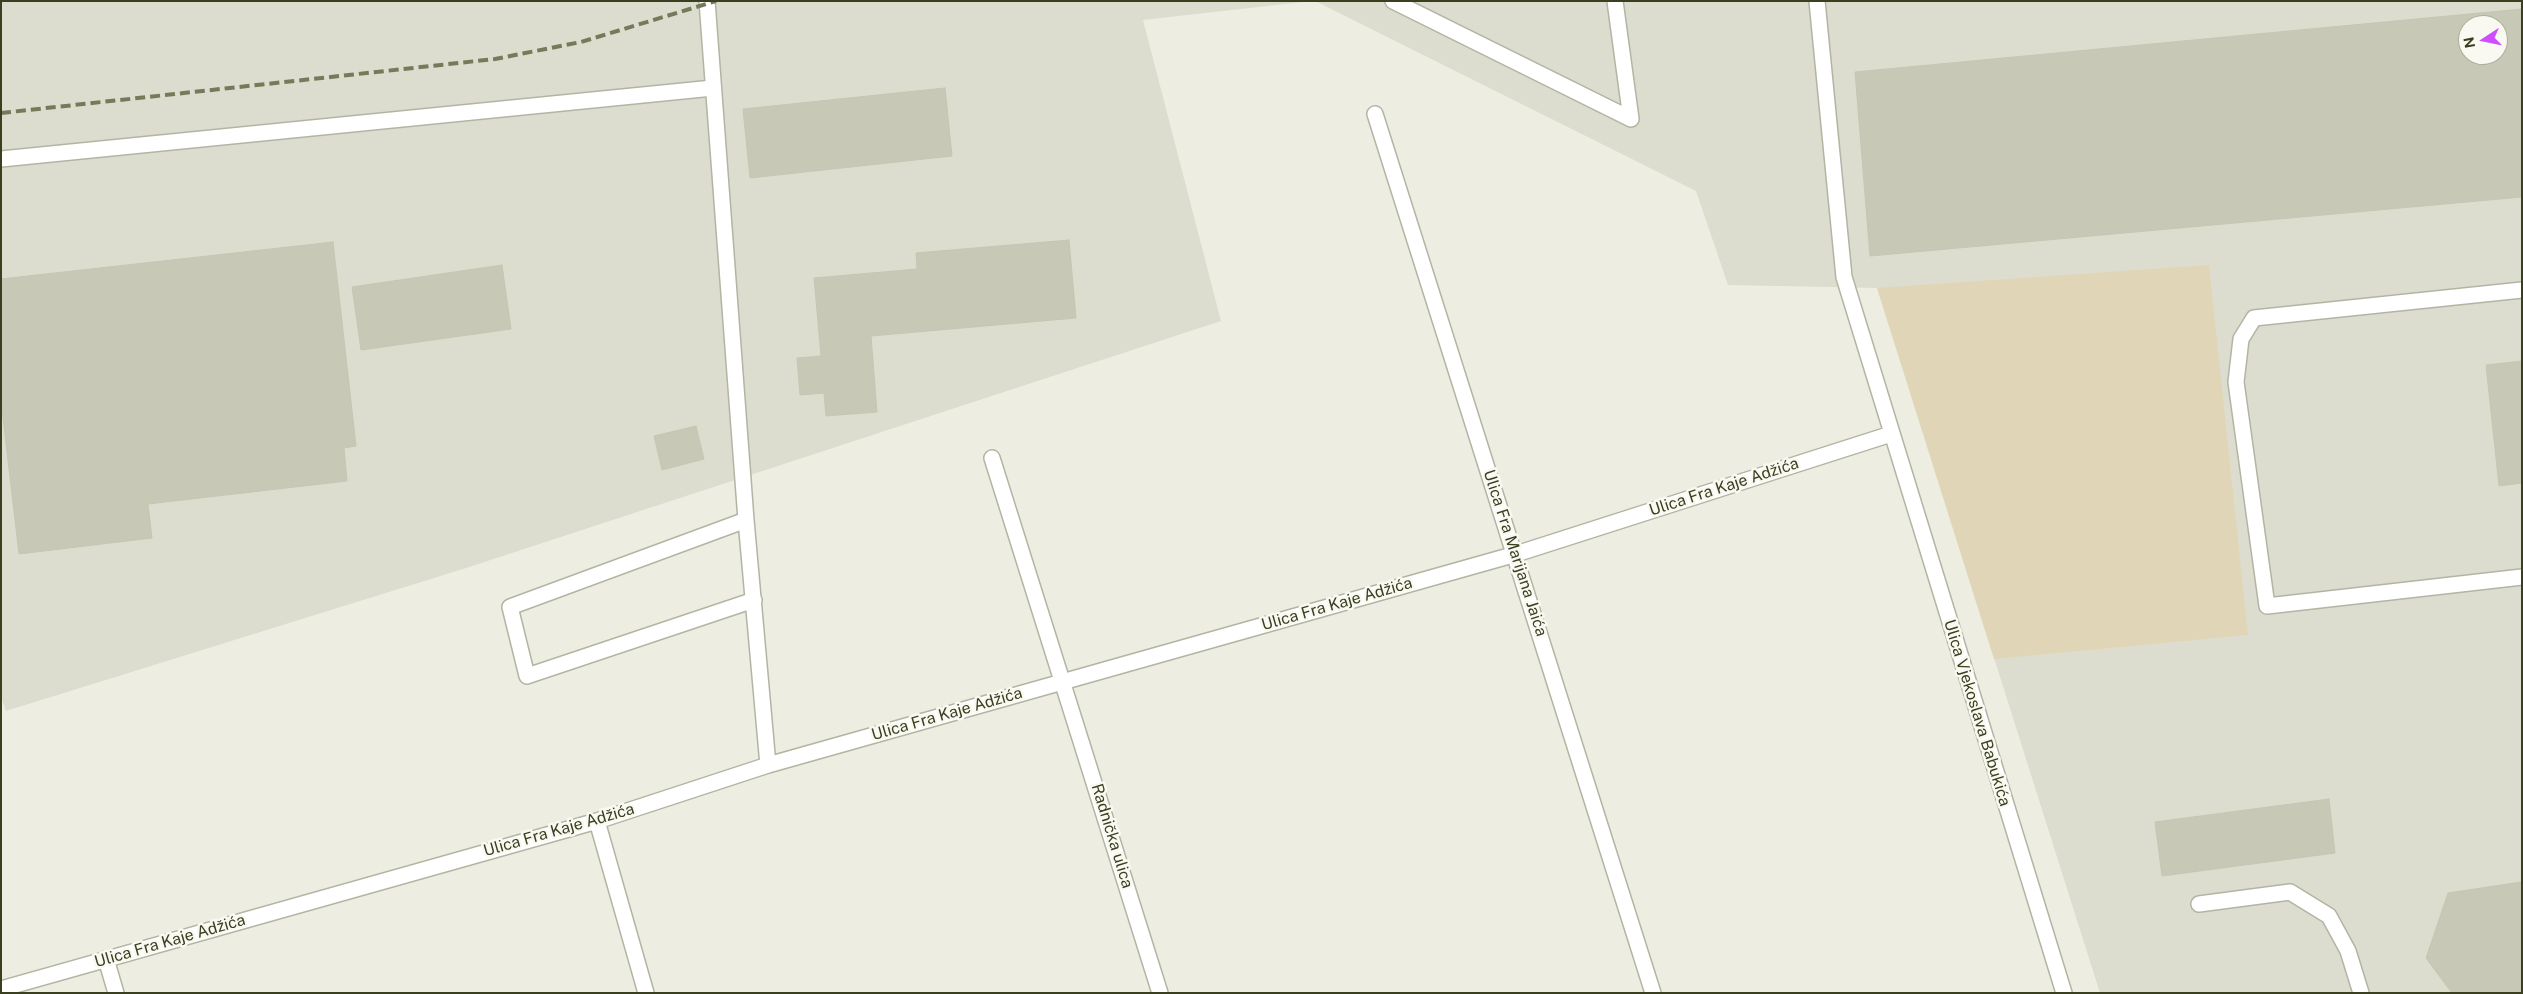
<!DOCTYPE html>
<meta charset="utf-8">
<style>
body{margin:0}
#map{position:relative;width:2523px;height:994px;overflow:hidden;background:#edede1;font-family:"Public Sans",sans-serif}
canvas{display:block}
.frame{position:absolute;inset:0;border:2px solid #393f1f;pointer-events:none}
.north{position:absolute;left:2458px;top:15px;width:50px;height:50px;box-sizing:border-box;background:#f9f9f2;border:1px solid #acaf9e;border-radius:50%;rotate:259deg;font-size:14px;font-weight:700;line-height:20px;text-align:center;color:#393f1f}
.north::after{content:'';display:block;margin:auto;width:18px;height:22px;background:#cd4dff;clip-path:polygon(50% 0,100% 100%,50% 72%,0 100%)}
</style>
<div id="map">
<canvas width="2523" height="994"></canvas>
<div class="frame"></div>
<div class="north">N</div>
</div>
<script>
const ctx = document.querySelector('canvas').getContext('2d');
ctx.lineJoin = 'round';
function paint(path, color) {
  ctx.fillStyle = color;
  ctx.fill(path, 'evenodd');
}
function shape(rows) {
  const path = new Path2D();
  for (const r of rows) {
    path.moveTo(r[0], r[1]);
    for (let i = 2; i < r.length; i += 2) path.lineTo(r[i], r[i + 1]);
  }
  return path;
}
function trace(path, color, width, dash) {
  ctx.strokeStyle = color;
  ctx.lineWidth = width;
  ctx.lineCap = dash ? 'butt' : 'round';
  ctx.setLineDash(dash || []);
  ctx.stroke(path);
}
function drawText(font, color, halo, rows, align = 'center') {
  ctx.font = font + ' "Public Sans",sans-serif';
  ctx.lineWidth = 5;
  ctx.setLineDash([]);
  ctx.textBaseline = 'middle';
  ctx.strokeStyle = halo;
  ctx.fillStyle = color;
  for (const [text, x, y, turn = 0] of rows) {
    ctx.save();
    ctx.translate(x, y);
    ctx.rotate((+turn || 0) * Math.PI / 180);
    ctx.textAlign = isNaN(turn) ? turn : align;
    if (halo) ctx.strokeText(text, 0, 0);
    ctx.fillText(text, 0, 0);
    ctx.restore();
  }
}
paint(shape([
 [1,1,1312,1,1143,20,1221,321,463,569,6,711,1,697],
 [1315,1,2522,1,2522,993,2100,993,1877,288,1728,285,1696,191],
 [2468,25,2498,25,2498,55,2468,55]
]), '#ddddcf');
paint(shape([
 [2209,265,2248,635,1994,659,1877,288]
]), '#e0d6b7');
const building = shape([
 [2522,9,2522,197,1870,256,1855,72,2522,9],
 [2468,25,2498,25,2498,55,2468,55,2468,25],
 [945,88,952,156,750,178,743,109,945,88],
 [1069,240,1076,318,871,336,877,412,826,416,824,393,800,395,797,358,821,356,814,278,917,269,916,253,1069,240],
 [333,242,356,446,344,448,347,481,148,504,152,538,19,554,1,401,1,279,333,242],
 [502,265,511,329,361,350,352,287,502,265],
 [2522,361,2522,483,2499,486,2486,365,2522,361],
 [696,426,704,459,662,470,654,436,696,426],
 [2329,799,2335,853,2162,876,2155,822,2329,799],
 [2521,882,2522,993,2452,993,2426,958,2448,893,2521,882]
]);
paint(building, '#c8c8b6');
trace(building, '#c6c7b2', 1);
const minor = shape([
 [707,1,746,520,768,765],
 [1393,1,1631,119,1615,1],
 [1817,1,1844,277,2064,993],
 [1375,114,1653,993],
 [1,159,713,88],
 [2522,290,2254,318,2241,339,2236,382,2267,606,2522,577],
 [992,458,1160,993],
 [746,520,510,607,527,676,754,600],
 [597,821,646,993],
 [2199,904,2290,892,2329,916,2348,951,2361,993],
 [106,959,116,993],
 [1,989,597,821,768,765,1516,554,1891,434]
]);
trace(minor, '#b3b5a3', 18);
trace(minor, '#fff', 15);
trace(shape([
 [1,113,495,59,581,42,716,1]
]), '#747b5a', 4, [10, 5]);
drawText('16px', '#393f1f', '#f9f9f2', [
 ["Ulica Fra Kaje Adžića",1724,487,-18],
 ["Ulica Fra Marijana Jaića",1515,553,72],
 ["Ulica Fra Kaje Adžića",1337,604,-16],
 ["Ulica Vjekoslava Babukića",1977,713,73],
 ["Ulica Fra Kaje Adžića",947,714,-16],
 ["Ulica Fra Kaje Adžića",559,830,-16],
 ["Radnička ulica",1112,836,73],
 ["Ulica Fra Kaje Adžića",170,941,-16]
]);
</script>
